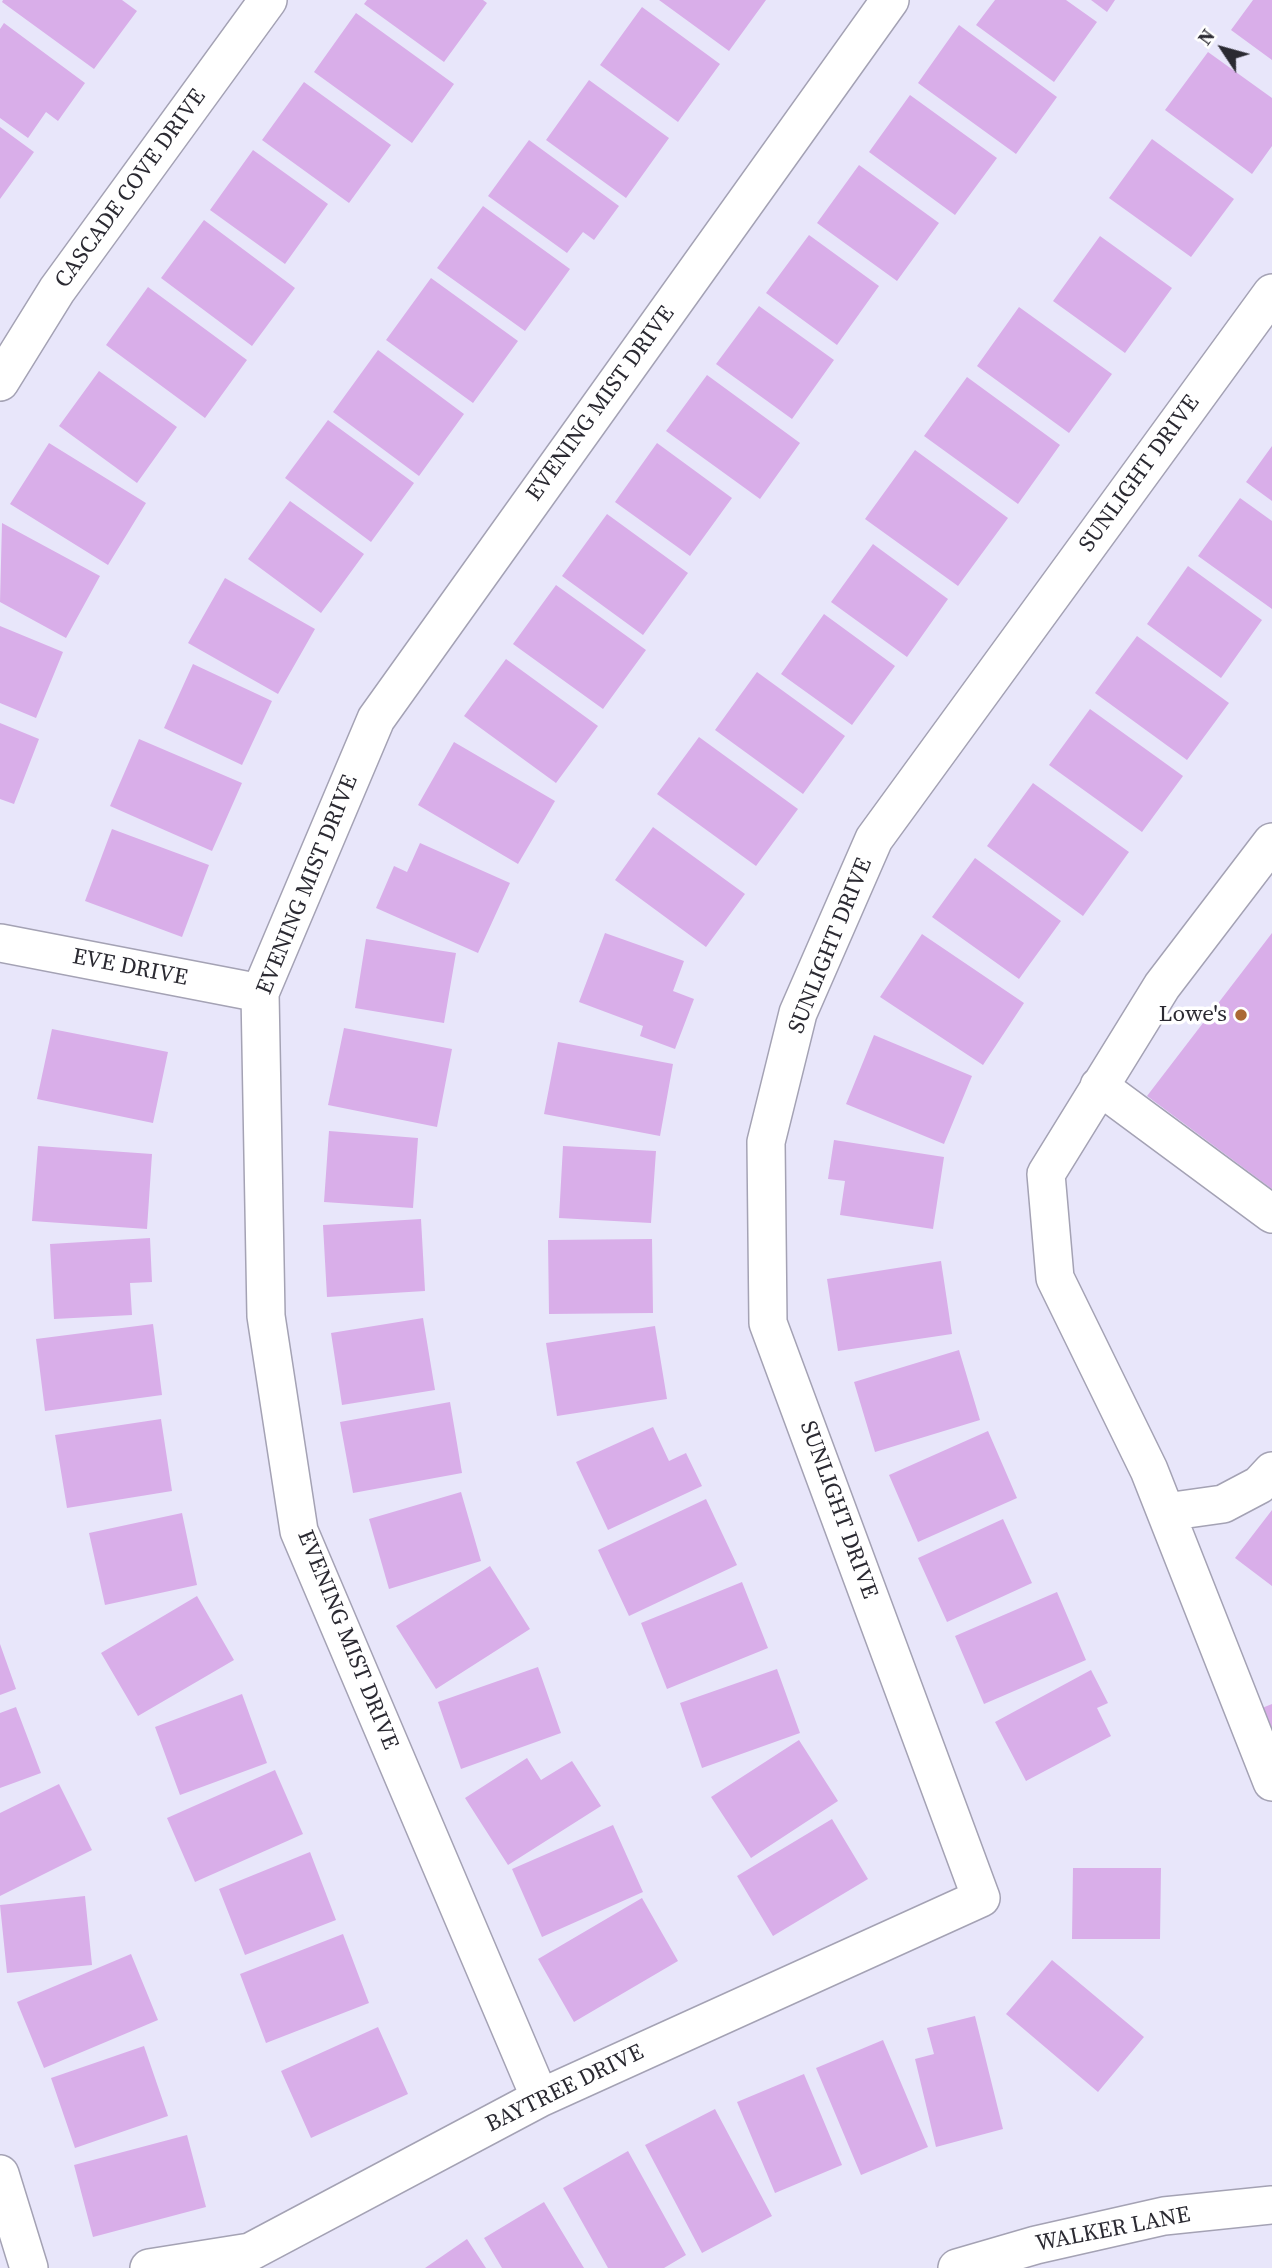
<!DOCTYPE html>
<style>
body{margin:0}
#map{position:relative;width:1272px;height:2268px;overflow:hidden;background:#e8e6fa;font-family:"Source Serif 4",serif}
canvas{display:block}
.north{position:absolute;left:1188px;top:14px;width:70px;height:70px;-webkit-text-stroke:5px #fff;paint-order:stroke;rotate:306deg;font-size:19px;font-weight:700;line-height:28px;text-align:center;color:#2b2a32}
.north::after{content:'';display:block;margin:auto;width:24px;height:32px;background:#2b2a32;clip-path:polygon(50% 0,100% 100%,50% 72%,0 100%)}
</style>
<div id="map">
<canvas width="1272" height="2268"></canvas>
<div class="north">N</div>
</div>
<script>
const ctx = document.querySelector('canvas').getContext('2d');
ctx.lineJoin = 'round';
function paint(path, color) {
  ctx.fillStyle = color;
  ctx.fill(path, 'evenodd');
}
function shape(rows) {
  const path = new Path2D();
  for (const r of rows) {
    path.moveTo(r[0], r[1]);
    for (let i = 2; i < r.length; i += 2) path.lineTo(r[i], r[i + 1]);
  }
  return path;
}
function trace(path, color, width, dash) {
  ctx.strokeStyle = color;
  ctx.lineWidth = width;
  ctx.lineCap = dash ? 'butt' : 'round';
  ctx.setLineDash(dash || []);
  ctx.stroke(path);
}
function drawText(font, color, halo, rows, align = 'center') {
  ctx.font = font + ' "Source Serif 4",serif';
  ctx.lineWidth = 7;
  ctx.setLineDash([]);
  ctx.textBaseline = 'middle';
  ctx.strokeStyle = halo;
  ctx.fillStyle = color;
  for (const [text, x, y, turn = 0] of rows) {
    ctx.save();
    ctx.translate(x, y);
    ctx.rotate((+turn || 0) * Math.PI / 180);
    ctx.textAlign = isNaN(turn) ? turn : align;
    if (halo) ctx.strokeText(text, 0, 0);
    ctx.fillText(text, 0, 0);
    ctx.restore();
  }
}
paint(shape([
 [3,0,122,0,137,11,94,69,2,2],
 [367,0,483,0,487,3,444,62,364,4],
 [659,0,766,0,729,51],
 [995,0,1066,0,1097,22,1054,82,976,25],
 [1091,0,1115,0,1107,12],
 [1253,0,1272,0,1272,60,1231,30],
 [642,7,720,64,678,122,600,65],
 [356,13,454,84,412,143,314,72],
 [4,23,85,83,58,121,46,112,28,138,0,118,0,29],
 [959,25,1057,97,1016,154,918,83],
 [1208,52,1272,98,1272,146,1252,174,1165,110],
 [589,80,669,138,626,198,546,140],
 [304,82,391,145,349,203,262,140],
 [910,95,997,158,955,215,869,152],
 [0,127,34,152,0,199],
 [1152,139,1234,199,1191,257,1109,198],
 [529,140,619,206,594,240,583,232,567,253,488,196],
 [253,150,328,204,285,264,210,210],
 [859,165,939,223,897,281,817,223],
 [483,206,570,269,525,331,437,268],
 [204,220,295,288,252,346,161,278],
 [809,235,879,286,837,345,766,293],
 [1100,236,1172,288,1125,353,1053,301],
 [431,278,518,341,473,403,386,340],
 [148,287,247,360,205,418,106,345],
 [759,306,834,360,792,419,716,364],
 [1019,307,1112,374,1069,433,977,366],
 [378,350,464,414,419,476,333,412],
 [99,371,177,427,137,483,59,426],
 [707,375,800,443,760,499,666,431],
 [967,377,1060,445,1018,504,924,436],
 [328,420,414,483,371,542,285,478],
 [49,443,146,503,108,565,10,504],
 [657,443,732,498,690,556,615,502],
 [1272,446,1272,501,1246,482],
 [915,450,1008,518,958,586,865,519],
 [1240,498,1272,521,1272,609,1198,556],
 [290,501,364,554,321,613,248,559],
 [607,514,688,573,643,635,562,576],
 [2,523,100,576,66,638,0,602],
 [873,544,948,599,907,657,831,602],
 [1188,566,1262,620,1221,678,1147,624],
 [225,578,315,629,278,694,188,643],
 [556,585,646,650,603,709,513,644],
 [824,614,895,666,852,725,781,674],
 [0,626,63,652,36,718,0,703],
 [1137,636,1229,703,1187,760,1095,693],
 [506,659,598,726,556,783,464,716],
 [193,664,272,701,242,765,164,728],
 [757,672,845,736,803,794,715,730],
 [1090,709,1183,776,1142,832,1049,765],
 [0,723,39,739,14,804,0,799],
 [699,737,798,809,756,866,657,794],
 [139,739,242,783,212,851,110,806],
 [454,742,555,801,518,864,418,805],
 [1033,783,1129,852,1083,916,987,846],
 [653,827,745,894,706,947,615,880],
 [112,829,209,865,182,937,85,901],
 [420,843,510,883,478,953,376,908,394,866,407,872],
 [975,858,1061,921,1019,979,932,917],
 [605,933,684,961,673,991,694,999,675,1049,640,1036,643,1026,579,1002],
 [1272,933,1272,1189,1147,1096],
 [922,934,1024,1003,983,1065,880,997],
 [366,939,456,953,444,1023,355,1008],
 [344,1028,452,1049,437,1127,328,1105],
 [52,1029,168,1052,153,1123,37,1099],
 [874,1035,972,1076,944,1144,846,1104],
 [558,1042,673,1064,660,1136,544,1114],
 [329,1131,418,1138,413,1208,324,1202],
 [834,1140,944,1157,933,1229,840,1215,845,1181,828,1179],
 [38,1146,152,1154,147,1229,32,1221],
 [563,1146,656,1151,651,1223,559,1218],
 [421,1219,425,1291,327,1297,323,1225],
 [150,1238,152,1282,130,1283,132,1315,54,1319,50,1244],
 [652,1239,653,1313,549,1314,548,1240],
 [941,1261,952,1334,838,1351,827,1279],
 [423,1318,435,1390,342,1405,331,1333],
 [153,1324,162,1395,45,1411,36,1339],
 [655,1326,667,1399,557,1416,546,1343],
 [959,1350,980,1420,875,1452,854,1382],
 [450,1402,462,1473,353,1493,340,1422],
 [161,1419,172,1491,67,1508,55,1435],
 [653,1427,669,1461,686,1453,702,1486,608,1530,576,1462],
 [988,1431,1017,1498,918,1542,889,1475],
 [461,1492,481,1561,389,1589,369,1519],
 [706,1499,737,1565,629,1616,598,1550],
 [1272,1510,1272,1586,1235,1558],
 [182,1513,197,1585,105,1605,89,1533],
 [1003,1519,1032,1583,947,1622,918,1558],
 [490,1566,530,1629,436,1689,396,1626],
 [742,1582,768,1648,667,1689,641,1623],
 [1057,1592,1086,1660,984,1704,955,1636],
 [197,1596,234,1660,138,1716,101,1653],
 [0,1644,16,1689,0,1695],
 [538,1667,561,1733,461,1769,438,1702],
 [777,1669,800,1733,702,1768,680,1703],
 [1091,1670,1108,1703,1097,1708,1111,1736,1026,1781,995,1722],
 [242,1694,267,1763,180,1795,155,1727],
 [1272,1704,1272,1761,1252,1712],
 [16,1707,41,1773,0,1788,0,1713],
 [799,1740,838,1801,751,1858,711,1797],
 [527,1758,541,1780,572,1761,601,1806,508,1865,465,1798],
 [275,1770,303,1834,195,1882,167,1818],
 [59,1784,92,1850,0,1896,0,1813],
 [832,1819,868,1879,773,1936,737,1876],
 [613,1825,643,1892,542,1937,512,1869],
 [310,1852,336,1920,245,1955,219,1889],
 [1073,1868,1161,1868,1160,1939,1072,1939],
 [85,1896,92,1965,7,1973,0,1905],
 [642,1898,678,1961,574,2022,538,1959],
 [343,1934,369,2003,266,2043,240,1974],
 [131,1954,158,2020,44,2068,17,2002],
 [1052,1960,1144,2037,1098,2092,1006,2014],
 [975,2016,1003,2129,936,2147,915,2059,934,2054,927,2028],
 [378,2027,408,2094,311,2138,281,2071],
 [883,2040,928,2147,861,2175,816,2068],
 [144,2046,168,2116,75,2148,51,2078],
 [804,2074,842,2165,775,2193,737,2102],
 [715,2109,772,2216,702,2253,645,2145],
 [187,2135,206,2207,93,2237,74,2165],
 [628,2151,686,2255,664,2268,608,2268,563,2188],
 [544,2202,584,2268,502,2268,484,2238],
 [467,2239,486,2268,425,2268]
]), '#d9aee9');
const minor = shape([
 [0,382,57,290,268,0],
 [1272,842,1162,986,1046,1174,1055,1278,1149,1470,1272,1782],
 [0,943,260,993],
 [1099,1086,1272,1214],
 [1166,1512,1223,1504,1259,1485,1272,1471],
 [540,2098,299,1531,266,1316,260,993,376,719,890,0],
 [0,2174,29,2268],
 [149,2268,250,2252,540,2098,981,1898,768,1323,766,1142,798,1013,874,839,1272,293],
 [957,2268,1036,2245,1164,2216,1272,2205]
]);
trace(minor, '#a4a2b4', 40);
trace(minor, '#fff', 37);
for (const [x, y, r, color] of [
 [1241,1015,7,"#ab6934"]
]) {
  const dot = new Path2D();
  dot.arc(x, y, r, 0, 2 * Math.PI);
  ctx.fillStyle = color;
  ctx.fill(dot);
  trace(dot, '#fff', 2.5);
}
drawText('23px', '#2b2a32', '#fff', [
 ["CASCADE COVE DRIVE",131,189,-54],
 ["EVENING MIST DRIVE",601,404,-54],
 ["SUNLIGHT DRIVE",1140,474,-54],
 ["EVENING MIST DRIVE",308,885,-68],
 ["SUNLIGHT DRIVE",831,946,-68],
 ["EVE DRIVE",130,968,11],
 ["SUNLIGHT DRIVE",838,1510,70],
 ["EVENING MIST DRIVE",347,1640,68],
 ["BAYTREE DRIVE",565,2089,-26],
 ["WALKER LANE",1113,2230,-11]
]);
drawText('23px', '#2b2a32', '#fff', [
 ["Lowe's",1227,1015]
], 'right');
</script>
